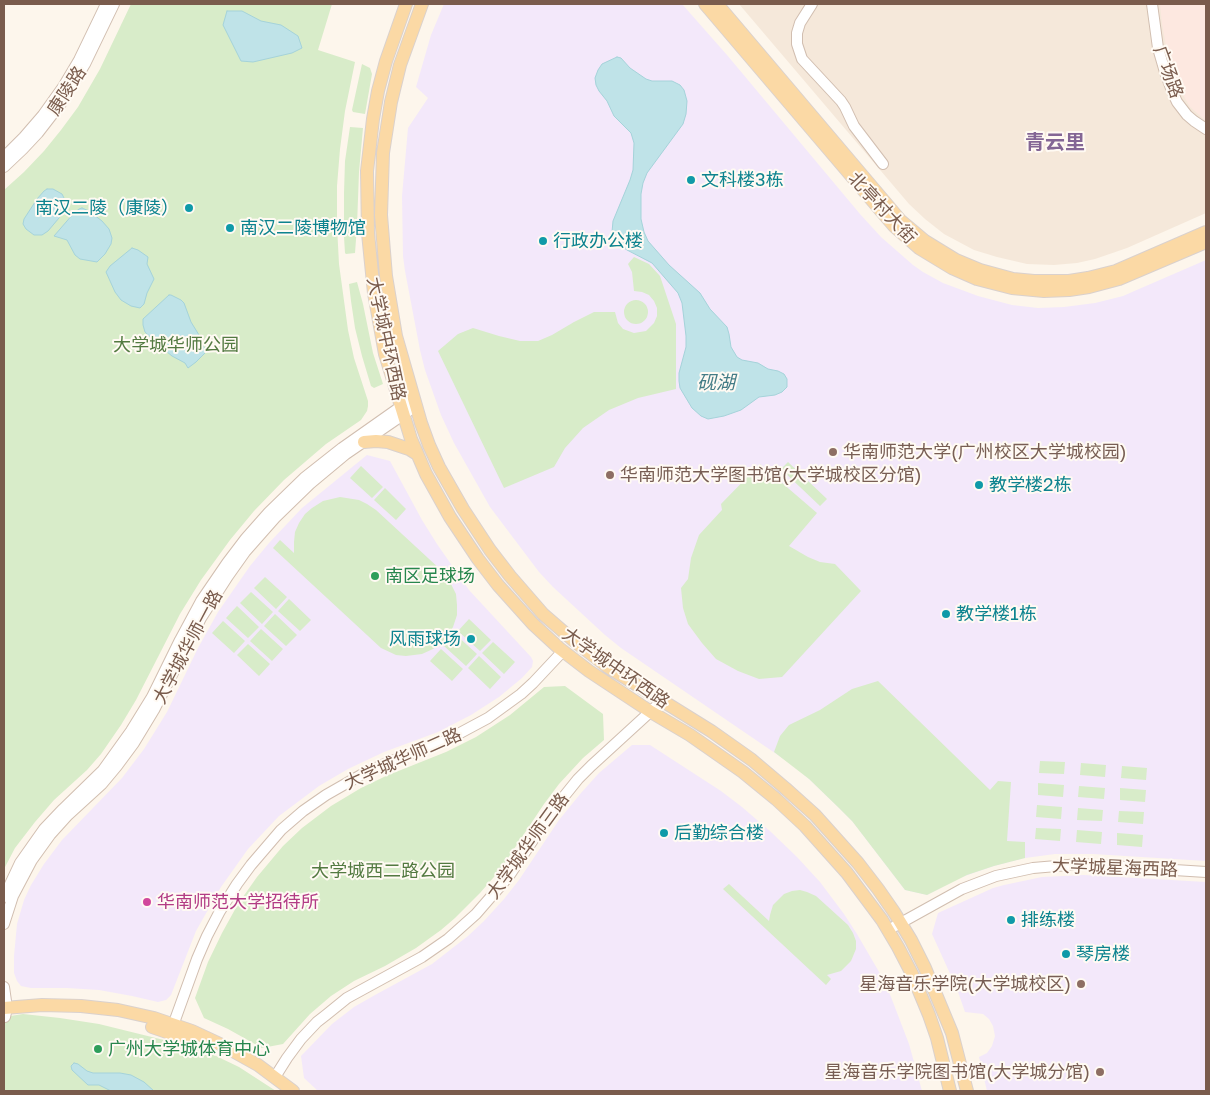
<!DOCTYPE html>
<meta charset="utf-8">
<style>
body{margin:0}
#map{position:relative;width:1210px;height:1095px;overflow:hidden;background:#fdf6ec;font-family:"Golos Text",sans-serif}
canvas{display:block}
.frame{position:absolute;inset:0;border:5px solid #7a5c4d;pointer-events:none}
</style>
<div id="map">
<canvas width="1210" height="1095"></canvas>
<div class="frame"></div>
</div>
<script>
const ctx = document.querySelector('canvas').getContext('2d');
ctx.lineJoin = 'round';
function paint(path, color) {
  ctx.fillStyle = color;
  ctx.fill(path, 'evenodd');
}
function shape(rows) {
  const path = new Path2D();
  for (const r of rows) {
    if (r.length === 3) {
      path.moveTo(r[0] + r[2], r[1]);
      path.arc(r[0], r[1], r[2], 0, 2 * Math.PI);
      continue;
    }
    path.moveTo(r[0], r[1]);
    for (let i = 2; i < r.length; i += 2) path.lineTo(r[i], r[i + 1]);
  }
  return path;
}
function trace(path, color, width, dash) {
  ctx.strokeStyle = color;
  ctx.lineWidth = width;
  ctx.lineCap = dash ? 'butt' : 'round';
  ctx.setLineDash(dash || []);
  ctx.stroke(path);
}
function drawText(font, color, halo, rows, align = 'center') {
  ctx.font = font + ' "Golos Text","Noto Sans SC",sans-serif';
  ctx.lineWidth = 4;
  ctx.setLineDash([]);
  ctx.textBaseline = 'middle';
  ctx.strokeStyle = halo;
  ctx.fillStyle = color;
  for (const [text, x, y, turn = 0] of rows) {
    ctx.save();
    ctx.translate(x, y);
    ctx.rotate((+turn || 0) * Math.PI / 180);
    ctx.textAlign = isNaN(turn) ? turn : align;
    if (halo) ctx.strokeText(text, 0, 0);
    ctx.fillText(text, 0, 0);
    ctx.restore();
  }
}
paint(shape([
 [739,4,1206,4,1206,213,1127,248,1095,259,1077,263,1054,265,1027,264,997,257,974,250,944,234,925,219,909,204]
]), '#f5e8da');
paint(shape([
 [1160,4,1206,4,1206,121,1190,107,1178,86,1166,46,1162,24]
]), '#fde8e0');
paint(shape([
 [444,4,682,4,727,55,860,214,881,237,913,265,923,272,943,283,978,296,1012,305,1038,308,1064,307,1095,303,1123,296,1139,289,1206,260,1206,861,1093,854,1055,854,1025,858,994,866,959,878,927,895,905,890,852,821,839,808,809,779,791,764,621,648,605,635,553,587,539,572,490,507,454,443,441,415,425,370,420,350,405,271,403,256,402,196,408,128,428,98,416,87,431,35],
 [367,455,390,461,422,520,437,544,469,590,531,657,533,661,532,667,522,678,499,697,471,715,438,732,384,752,348,769,319,786,279,816,248,849,221,887,196,931,171,995,166,1000,158,1002,132,996,99,990,67,988,31,988,21,986,17,981,14,973,14,956,17,924,24,900,31,885,44,864,62,840,122,778,144,749,167,712,198,648,218,612,250,566,269,543,302,508],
 [632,745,650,745,721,791,742,807,771,832,797,857,820,882,844,914,857,934,882,977,891,997,909,1044,922,1091,318,1091,304,1078,301,1056,332,1024,354,1007,375,995,432,964,468,936,484,921,504,899,519,880,559,820,581,793,599,773],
 [1084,875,1206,882,1206,1091,987,1091,979,1057,987,1053,992,1046,995,1036,993,1026,989,1019,983,1014,965,1012,957,989,932,934,938,913,993,888,1004,885,1042,877]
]), '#f3e8fa');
paint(shape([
 [131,4,332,4,318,50,355,62,345,111,340,149,337,186,337,226,339,264,348,330,354,358,368,401,368,406,367,411,361,420,326,444,284,480,254,511,230,540,201,580,180,614,136,700,121,725,101,754,87,770,54,800,35,822,15,848,4,869,4,190,24,172,44,151,61,130,78,107,100,69],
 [362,64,370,68,372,74,365,114,353,112,352,110],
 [350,127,363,128,359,172,357,226,355,253,346,254,345,253,344,237,344,193,345,161],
 [634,257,649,264,660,276,676,324,676,389,638,398,609,410,583,428,565,448,554,467,504,488,438,351,458,334,473,328,499,336,520,341,538,341,552,335,574,322,594,312,615,312,618,323,623,329,634,333,646,331,654,323,657,316,657,308,654,301,649,295,642,292,634,291,632,272,628,264],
 [357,282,363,304,373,353,383,384,374,388,371,386,362,356,355,328,351,301,349,284],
 [636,312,12],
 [788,462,827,499,820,506,781,469],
 [760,464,817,513,789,546,808,557,820,562,835,564,861,591,782,677,759,679,738,671,716,659,702,643,688,624,683,608,681,588,688,579,691,558,699,535,722,510,721,504],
 [361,466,383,487,372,498,350,478],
 [385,488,406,509,396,520,374,500],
 [340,497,359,500,367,504,376,510,441,570,449,580,456,594,457,605,457,615,453,627,447,637,440,644,433,649,422,654,406,656,396,655,381,648,273,548,280,540,294,553,294,542,295,532,299,523,305,514,312,508,323,501],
 [265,577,287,597,276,609,254,588],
 [251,592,273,612,262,624,240,603],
 [289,599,311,620,300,631,278,611],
 [237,606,259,627,248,638,226,618],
 [275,614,297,635,286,646,264,626],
 [469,619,491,640,480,651,458,631],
 [223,621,245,641,234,653,212,633],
 [261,629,283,649,272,661,250,641],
 [455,634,477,654,466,666,444,646],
 [493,642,515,662,504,674,482,653],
 [248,644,270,664,259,676,237,655],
 [441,649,463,669,452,681,430,661],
 [479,656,501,677,490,689,468,668],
 [878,681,990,790,998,781,1011,782,1007,841,1025,842,1025,858,994,866,967,875,927,895,905,890,852,821,839,808,809,779,774,752,780,736,789,725,820,710,852,689],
 [565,686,603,714,604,740,583,758,559,784,544,804,500,870,480,893,455,918,441,930,416,948,385,966,354,981,331,996,310,1014,283,1044,262,1048,228,1029,204,1018,195,998,208,962,222,933,238,904,257,877,283,846,302,828,331,806,361,788,386,776,446,752,476,737,510,715,544,687],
 [1040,761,1065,762,1064,774,1039,773],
 [1081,763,1106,765,1105,777,1080,775],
 [1122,766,1147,768,1146,780,1121,778],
 [1038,783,1064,785,1063,797,1038,795],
 [1079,786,1105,788,1104,799,1078,797],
 [1120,788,1146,790,1145,802,1120,800],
 [1037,805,1062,807,1061,819,1036,817],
 [1078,808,1103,810,1102,821,1077,820],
 [1119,811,1144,812,1143,824,1118,822],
 [1036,828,1061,829,1060,841,1035,839],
 [1077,830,1102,832,1101,844,1076,842],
 [1117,833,1143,835,1142,847,1117,845],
 [729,884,769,921,770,915,773,905,784,894,792,891,800,890,807,892,816,896,848,925,853,933,856,941,856,949,851,961,841,971,827,975,831,979,826,985,723,889],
 [23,1014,60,1018,99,1024,172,1042,214,1055,239,1067,276,1091,4,1091,4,1017]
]), '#d8ecc9');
const water = shape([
 [227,11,242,11,261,21,281,25,298,36,302,48,292,53,253,62,241,61,223,25,227,11],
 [617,57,621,58,630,68,646,79,652,81,672,81,680,85,684,90,687,101,686,114,683,124,647,173,643,183,641,194,641,219,644,232,648,241,669,265,700,293,710,309,727,327,729,334,731,347,737,357,742,360,758,363,768,369,778,371,784,374,787,379,787,387,782,392,775,395,759,397,741,410,724,416,708,419,701,416,692,408,680,388,679,381,679,373,686,347,686,336,682,303,678,293,652,263,627,250,620,245,616,241,612,232,613,221,630,180,633,170,634,143,631,133,614,116,607,101,599,91,596,85,595,78,598,70,602,64,617,57],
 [47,189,53,189,62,194,65,200,64,208,59,218,48,231,42,235,34,235,26,229,23,224,24,219,37,199,44,191,47,189],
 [82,208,89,211,102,221,109,229,112,238,111,244,105,254,97,262,80,259,75,255,67,240,54,236,73,214,79,209,82,208],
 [132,248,138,250,148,257,147,264,154,279,147,293,144,304,140,308,131,306,121,300,115,292,106,272,110,266,132,248],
 [169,295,171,295,181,300,184,303,191,322,199,335,203,346,207,351,196,362,188,368,185,363,172,356,161,347,145,332,143,325,143,319,169,295],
 [74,1063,78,1064,87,1071,93,1073,120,1073,131,1075,144,1082,154,1091,111,1091,99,1085,88,1085,72,1070,71,1066,74,1063]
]);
paint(water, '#bfe3e8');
trace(water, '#a5d3da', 1);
const minor = shape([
 [812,4,800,23,797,33,797,44,802,59,841,101,845,107,854,126,883,164],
 [1152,4,1158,48,1165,72,1172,91,1177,102,1187,115,1194,121,1206,129],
 [4,157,24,137,43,115,63,87,79,60,106,4],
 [4,167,23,149,38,133,62,102,85,64,114,4],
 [4,897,20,863,44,829,63,809,103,770,131,731,152,697,180,640,201,601,227,563,246,538,269,512,304,478,342,448,413,398],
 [4,924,13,896,32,860,50,835,68,815,102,784,117,766,134,743,154,710,201,618,228,576,245,552,275,518,310,484,346,454,416,406],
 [888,930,962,889,996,876,1033,868,1080,864,1206,872],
 [4,987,7,1008,5,1017],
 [171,1031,197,959,207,936,220,911,237,884,251,865,281,830,303,811,326,795,361,775,389,762,447,740,488,718,521,694,533,683,563,651],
 [275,1077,287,1058,301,1039,317,1022,326,1015,347,998,422,957,448,939,476,914,509,876,553,810,578,779,591,766,662,701]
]);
const major = shape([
 [406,4,386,61,378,91,373,119,367,171,368,233,374,293,385,354,411,439,426,474,450,517,478,559,498,585,533,624,559,648,589,671,651,712,690,735,743,772,776,799,805,826,847,873,882,920,898,947,912,974,929,1015,937,1038,950,1091],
 [422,4,400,65,391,102,383,153,381,215,386,276,396,336,421,423,429,445,439,467,463,509,490,550,510,576,543,614,573,640,608,667,711,731,752,760,785,788,815,815,858,863,878,889,894,912,911,940,925,968,952,1033,967,1091],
 [705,4,894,226,919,248,952,268,977,279,1012,288,1044,291,1069,290,1089,287,1119,279,1206,242],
 [717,4,900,220,925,241,956,260,980,270,1013,279,1034,281,1069,281,1088,278,1116,271,1206,232],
 [364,442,376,441,388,442,409,449,417,454],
 [4,1008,42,1005,81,1006,118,1010,154,1018,192,1031,222,1045,258,1065,293,1091],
 [152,1027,190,1040]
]);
trace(minor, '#d1beb0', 12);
trace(major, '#dad1cd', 14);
trace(minor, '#fff', 10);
trace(major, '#fbd9a5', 12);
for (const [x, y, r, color] of [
 [691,180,5,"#0f9aa8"],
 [189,208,5,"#0f9aa8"],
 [230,228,5,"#0f9aa8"],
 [543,241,5,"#0f9aa8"],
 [833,452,5,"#8d6e63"],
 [610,475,5,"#8d6e63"],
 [979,485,5,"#0f9aa8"],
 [375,576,5,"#2e9e5b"],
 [946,614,5,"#0f9aa8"],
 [471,639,5,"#0f9aa8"],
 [664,833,5,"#0f9aa8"],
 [147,902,5,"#d1479c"],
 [1011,920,5,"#0f9aa8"],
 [1066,954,5,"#0f9aa8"],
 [1081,984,5,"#8d6e63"],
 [98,1049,5,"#2e9e5b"],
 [1100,1072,5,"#8d6e63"]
]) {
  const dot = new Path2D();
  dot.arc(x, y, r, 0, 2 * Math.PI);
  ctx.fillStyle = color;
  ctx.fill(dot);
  trace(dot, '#fffaf3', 2);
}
drawText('18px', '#7a5c4d', '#fffaf3', [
 ["广场路",1168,72,70],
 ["康陵路",67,91,-57],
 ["北亭村大街",882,208,47],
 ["大学城中环西路",386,339,78],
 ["大学城华师一路",188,647,-62],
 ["大学城中环西路",616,668,35],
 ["大学城华师二路",403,759,-24],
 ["大学城华师三路",528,846,-54],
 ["大学城星海西路",1115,868,2]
]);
drawText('18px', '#0d838f', '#fffaf3', [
 ["文科楼3栋",701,180],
 ["南汉二陵（康陵）",179,208,"right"],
 ["南汉二陵博物馆",240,228],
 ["行政办公楼",553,241],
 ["教学楼2栋",989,485],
 ["教学楼1栋",956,614],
 ["风雨球场",461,639,"right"],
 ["后勤综合楼",674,833],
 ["排练楼",1021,920],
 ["琴房楼",1076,954]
], 'left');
drawText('18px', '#537a41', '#fffaf3', [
 ["大学城华师公园",176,345],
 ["大学城西二路公园",383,871]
]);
drawText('18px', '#785e54', '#fffaf3', [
 ["华南师范大学(广州校区大学城校园)",843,452],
 ["华南师范大学图书馆(大学城校区分馆)",620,475],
 ["星海音乐学院(大学城校区)",1071,984,"right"],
 ["星海音乐学院图书馆(大学城分馆)",1090,1072,"right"]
], 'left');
drawText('18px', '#27864d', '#fffaf3', [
 ["南区足球场",385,576],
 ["广州大学城体育中心",108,1049]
], 'left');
drawText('18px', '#b23c85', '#fffaf3', [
 ["华南师范大学招待所",157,902]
], 'left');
drawText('italic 19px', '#437c86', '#fffaf3', [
 ["砚湖",716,383]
]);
drawText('bold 20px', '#846695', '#fffaf3', [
 ["青云里",1055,143]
]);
</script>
